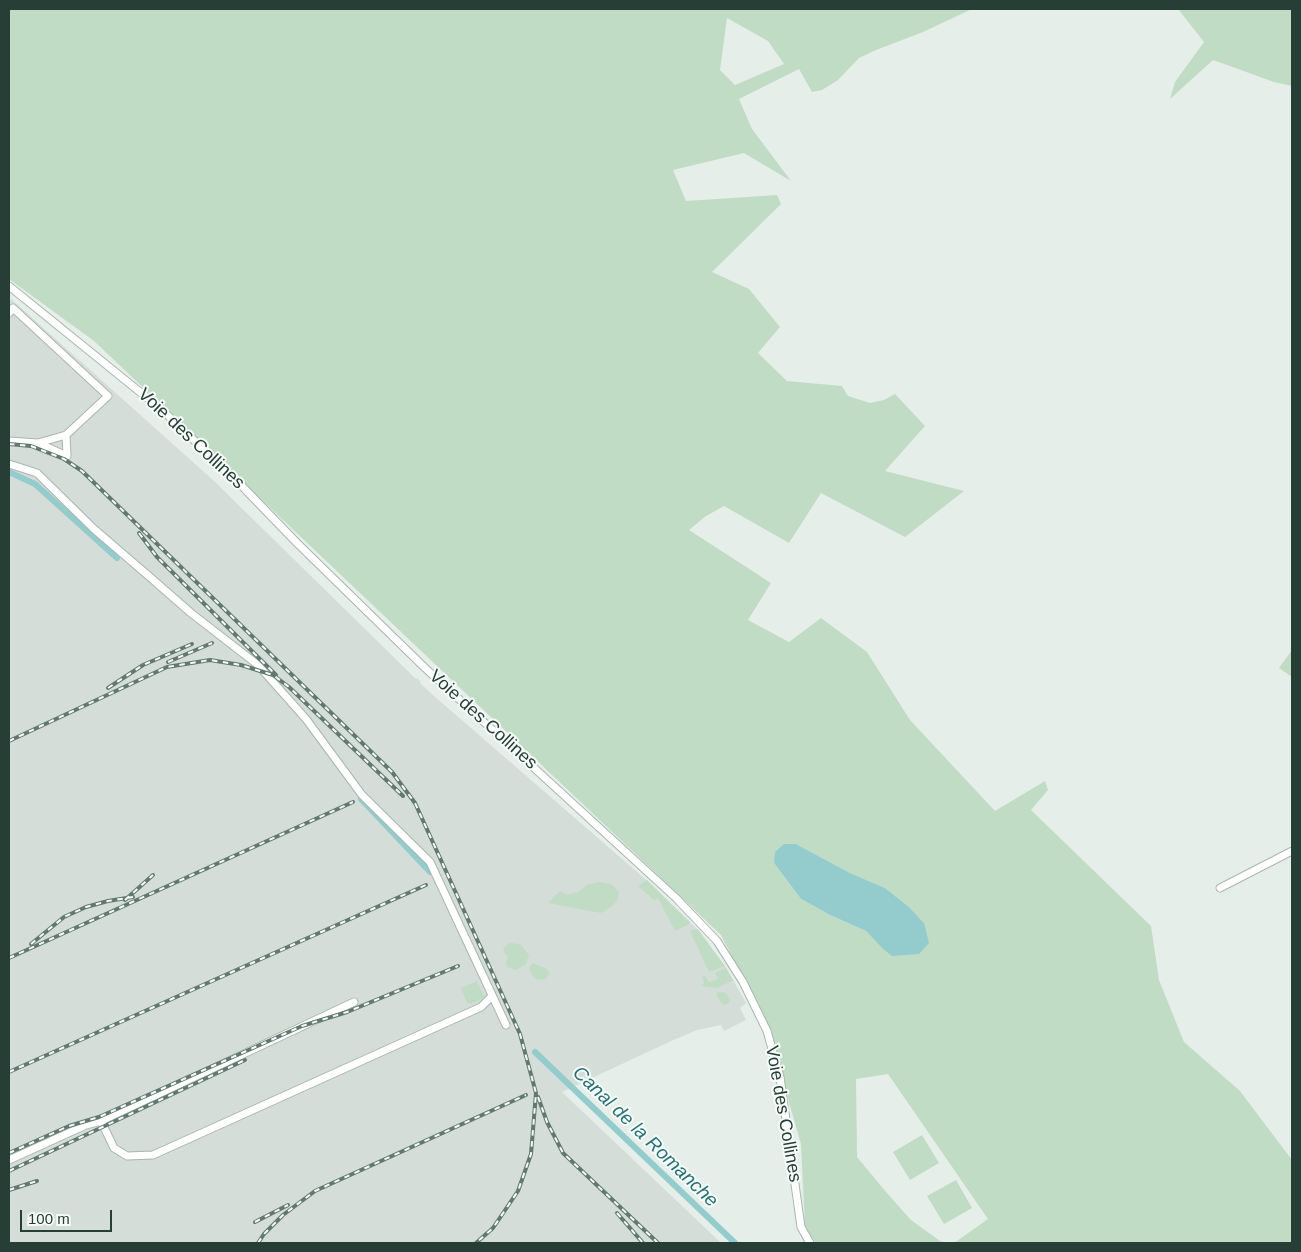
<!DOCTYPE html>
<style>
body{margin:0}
#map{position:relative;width:1301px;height:1252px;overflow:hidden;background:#e6eee9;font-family:Arial,sans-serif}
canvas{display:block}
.frame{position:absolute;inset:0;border:10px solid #263e35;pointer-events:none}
.scale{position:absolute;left:20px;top:1210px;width:92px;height:22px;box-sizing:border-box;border:2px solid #263e35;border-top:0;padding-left:6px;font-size:15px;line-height:18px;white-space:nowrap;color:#263e35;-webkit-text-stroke:4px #f6faf8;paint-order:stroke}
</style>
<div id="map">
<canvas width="1301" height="1252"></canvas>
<div class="frame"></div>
<div class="scale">100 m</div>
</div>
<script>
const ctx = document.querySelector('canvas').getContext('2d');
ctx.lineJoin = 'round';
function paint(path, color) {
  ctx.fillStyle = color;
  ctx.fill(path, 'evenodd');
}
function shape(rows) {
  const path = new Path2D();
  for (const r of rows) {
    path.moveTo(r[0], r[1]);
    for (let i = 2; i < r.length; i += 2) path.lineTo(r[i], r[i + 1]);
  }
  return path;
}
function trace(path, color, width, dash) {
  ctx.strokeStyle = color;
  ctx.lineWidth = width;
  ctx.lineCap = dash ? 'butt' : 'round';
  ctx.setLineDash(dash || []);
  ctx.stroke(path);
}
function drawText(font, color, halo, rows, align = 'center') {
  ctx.font = font + ' Arial,sans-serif';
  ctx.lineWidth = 4;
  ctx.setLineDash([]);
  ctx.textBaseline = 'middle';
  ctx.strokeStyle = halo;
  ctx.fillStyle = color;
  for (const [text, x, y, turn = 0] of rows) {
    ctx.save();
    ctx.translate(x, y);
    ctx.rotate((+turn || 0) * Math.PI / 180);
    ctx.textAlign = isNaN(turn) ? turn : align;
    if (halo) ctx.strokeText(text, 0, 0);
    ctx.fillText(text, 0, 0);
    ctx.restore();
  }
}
paint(shape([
 [11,299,214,481,416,679,417,678,421,682,420,683,434,696,643,877,699,931,727,969,746,1003,740,1008,746,1020,724,1031,721,1025,697,1030,669,1042,562,1092,721,1243,9,1243,9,302]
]), '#d4ddd8');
paint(shape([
 [9,9,972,9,923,32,876,50,859,58,838,80,822,90,812,92,799,69,739,99,752,129,791,181,744,153,673,170,686,201,777,195,781,204,712,272,749,289,780,327,758,353,787,381,842,386,848,396,870,403,884,400,895,394,925,426,885,471,964,491,905,537,821,493,789,543,724,506,706,516,689,530,771,583,748,620,789,642,821,618,867,652,910,720,995,811,1045,781,1048,790,1031,810,1151,926,1159,980,1184,1042,1240,1091,1292,1160,1292,1243,954,1243,988,1219,888,1074,856,1079,857,1157,887,1193,911,1220,940,1241,948,1243,816,1243,805,1228,801,1144,773,1047,758,1007,721,935,94,341,9,279],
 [727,18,768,41,784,64,735,85,720,70],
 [796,844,850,873,885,888,909,907,924,923,882,948,866,931,830,915,801,899,774,863],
 [1178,9,1292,9,1292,86,1274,82,1213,60,1170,99,1175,82,1204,42],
 [1292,650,1292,677,1279,668],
 [647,880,656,889,691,923,675,931,658,898,654,900,638,886],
 [598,882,611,884,619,892,617,901,612,906,601,913,548,903,560,891,566,895,578,892,587,885],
 [697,929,699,931,725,966,709,972,690,931],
 [509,943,520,944,529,955,526,964,516,970,507,967,506,962,508,956,505,954,503,949],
 [533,963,545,968,550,973,545,979,537,980,532,975,529,967],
 [726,968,733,980,717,988,702,986,702,985,704,983,702,977,705,976,709,982,718,979,715,973],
 [477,981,485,998,471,1004,467,1003,461,988],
 [719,992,726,993,730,1000,729,1003,724,1005,721,1002,716,994],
 [922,1135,939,1163,910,1180,893,1152],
 [956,1180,972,1208,944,1224,927,1196]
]), '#c1dcc5');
paint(shape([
 [784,844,796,844,850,873,885,888,909,907,924,923,929,943,919,954,892,956,882,948,866,931,830,915,801,899,774,863,775,852]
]), '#94cbcd');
trace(shape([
 [9,472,35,484,117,558],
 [361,799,430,872],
 [535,1052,735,1243]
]), '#94cbcd', 6);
const minor = shape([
 [9,286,161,409,239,483,297,543,424,667,676,898,717,941,743,982,767,1031,780,1077,801,1227,810,1243],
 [9,313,13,308,108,396,66,435,67,456,38,443],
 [9,441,38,443,66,435],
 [9,464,37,473,94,529,151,578,191,613,258,665,306,719,362,795,430,862,506,1025],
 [1220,888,1292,851],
 [101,1121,114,1148,127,1156,153,1155,481,1007,492,996],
 [9,1160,86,1125,101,1121,354,1002]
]);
trace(minor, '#a9b6af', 9);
trace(minor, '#fff', 7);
const rail = shape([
 [9,444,31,446,64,459,82,471,392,772,415,803,520,1034,536,1093,531,1154,518,1191,493,1228,476,1243],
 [139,533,157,557,276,675],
 [168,662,212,643],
 [108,688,143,665,192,644],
 [9,741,167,667,210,660,241,665,273,675,289,687,403,796],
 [125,900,153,875],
 [31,944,64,917,86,907,108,901,133,897],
 [9,958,353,802],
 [9,1072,426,885],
 [538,1097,547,1122,563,1153,658,1243],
 [9,1153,69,1126,99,1117,302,1026,347,1012,458,966],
 [9,1171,245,1060],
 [9,1190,37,1181],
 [617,1213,643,1243],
 [255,1222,288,1205],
 [258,1243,264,1234,283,1215,315,1191,526,1095]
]);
trace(rail, '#617970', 4);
trace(rail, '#f6faf8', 2, [5.5]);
drawText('18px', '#263e35', '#f6faf8', [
 ["Voie des Collines",191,439,43],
 ["Voie des Collines",483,720,42],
 ["Voie des Collines",783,1114,80]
]);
drawText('italic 19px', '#257275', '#f6faf8', [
 ["Canal de la Romanche",645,1137,44]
]);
</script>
